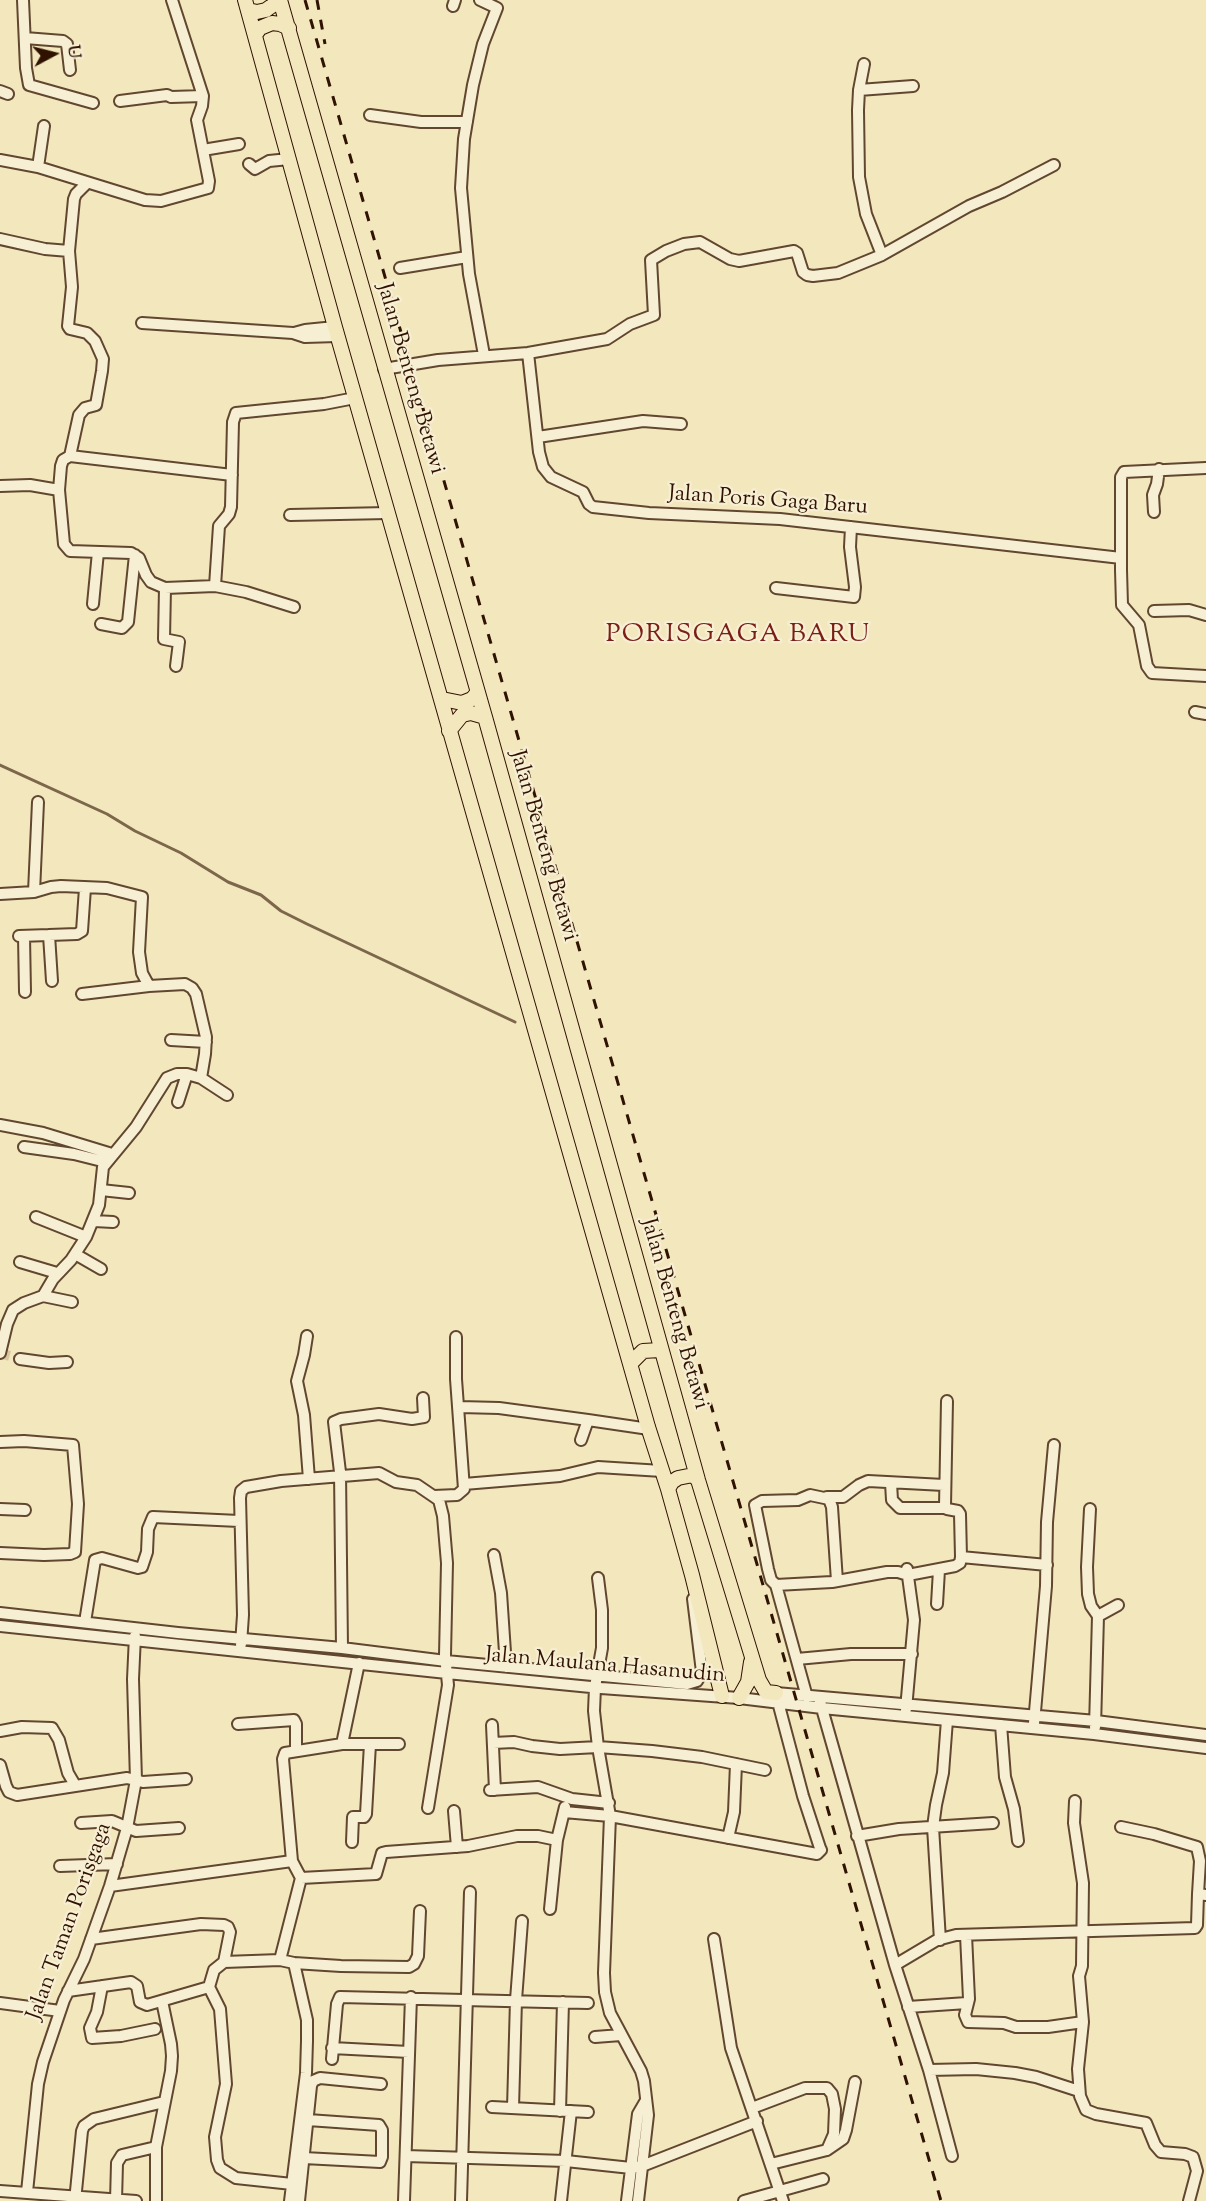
<!DOCTYPE html>
<style>
body{margin:0}
#map{position:relative;width:1206px;height:2201px;overflow:hidden;background:#f3e7bd;font-family:"Sorts Mill Goudy",serif}
canvas{display:block}
.north{position:absolute;left:24px;top:24px;width:60px;height:60px;-webkit-text-stroke:4px #f7efd4;paint-order:stroke;rotate:83deg;font-size:16px;font-weight:700;line-height:24px;text-align:center;color:#301200}
.north::after{content:'';display:block;margin:auto;width:21px;height:27px;background:#301200;clip-path:polygon(50% 0,100% 100%,50% 72%,0 100%)}
</style>
<div id="map">
<canvas width="1206" height="2201"></canvas>
<div class="north">U</div>
</div>
<script>
const ctx = document.querySelector('canvas').getContext('2d');
ctx.lineJoin = 'round';
function shape(rows) {
  const path = new Path2D();
  for (const r of rows) {
    path.moveTo(r[0], r[1]);
    for (let i = 2; i < r.length; i += 2) path.lineTo(r[i], r[i + 1]);
  }
  return path;
}
function trace(path, color, width, dash) {
  ctx.strokeStyle = color;
  ctx.lineWidth = width;
  ctx.lineCap = dash ? 'butt' : 'round';
  ctx.setLineDash(dash || []);
  ctx.stroke(path);
}
function drawText(font, color, halo, rows, align = 'center') {
  ctx.font = font + ' "Sorts Mill Goudy",serif';
  ctx.lineWidth = 4.5;
  ctx.setLineDash([]);
  ctx.textBaseline = 'middle';
  ctx.strokeStyle = halo;
  ctx.fillStyle = color;
  for (const [text, x, y, turn = 0] of rows) {
    ctx.save();
    ctx.translate(x, y);
    ctx.rotate((+turn || 0) * Math.PI / 180);
    ctx.textAlign = isNaN(turn) ? turn : align;
    if (halo) ctx.strokeText(text, 0, 0);
    ctx.fillText(text, 0, 0);
    ctx.restore();
  }
}
trace(shape([
 [0,765,107,814,135,831,181,853,228,882,261,895,281,911,307,924,515,1022]
]), '#7d674b', 3);
trace(shape([
 [0,1353,20,1359]
]), '#d6c7a1', 10, [10, 5]);
const minor = shape([
 [23,0,26,68,29,85,93,103],
 [480,0,497,8,483,44,473,85,464,139,461,188,469,274,484,355],
 [453,6,455,0],
 [25,38,63,41,67,44,70,70],
 [859,90,913,86],
 [0,91,8,94],
 [120,101,167,95,171,97,203,96],
 [370,115,421,122,467,122],
 [203,150,239,144],
 [0,160,38,167,145,200,161,201,208,188,209,181,197,120,202,106,203,96,172,0],
 [249,164,255,169,269,161,289,159],
 [38,167,44,126],
 [0,239,45,249,69,251],
 [882,255,969,206,1002,192,1054,165],
 [400,268,467,257],
 [142,323,293,333,305,337,337,336],
 [294,333,305,330,335,327],
 [528,353,539,452,543,467,551,477,583,492,589,504,593,507,649,513,780,519,1121,558],
 [384,369,438,360,528,353,607,339,630,324,654,315,651,260,666,251,684,244,700,242,730,259,739,261,794,251,797,253,803,272,807,275,813,276,838,273,882,255,866,214,859,177,858,110,859,90,864,64],
 [538,437,643,421,681,424],
 [70,456,79,415,85,408,96,405,102,371,103,359,95,341,87,333,70,329,68,326,72,287,69,251,74,199,76,194,86,184],
 [1206,468,1124,472,1121,477,1121,570,1122,605,1139,625,1147,666,1152,673,1206,676],
 [0,486,30,485,59,490,64,544,70,551,131,553,139,558,146,575,151,582,165,588,215,586,246,592,294,607],
 [59,490,61,466,63,460,70,456,232,475],
 [1154,512,1153,495,1157,484,1159,469],
 [290,515,388,513],
 [215,586,219,526,229,514,231,507,233,422,236,413,324,404,355,398],
 [165,588,164,639,179,642,176,666],
 [776,588,854,597,855,587,850,547,851,527],
 [93,604,98,552],
 [1154,611,1189,610,1206,615],
 [101,624,122,628,128,622,135,555],
 [1195,712,1206,714],
 [34,892,38,802],
 [0,894,34,892,51,887,61,886,107,888,142,897,139,952,142,973,149,986,185,984,192,988,196,994,206,1037,205,1054,201,1078],
 [19,936,49,935],
 [24,936,25,992],
 [52,981,49,935,77,934,82,931,85,888],
 [82,994,149,986],
 [171,1040,206,1042],
 [178,1102,187,1074],
 [0,1125,43,1133,112,1154],
 [24,1147,74,1154,106,1162],
 [101,1190,129,1193],
 [36,1217,86,1237],
 [94,1221,113,1222],
 [75,1254,101,1269],
 [20,1262,57,1273],
 [43,1296,72,1302],
 [307,1336,304,1355,297,1381,304,1415,309,1479],
 [0,1353,7,1324,13,1310,24,1303,43,1296,53,1279,71,1260,86,1237,99,1205,103,1167,136,1127,167,1078,177,1074,187,1074,201,1078,227,1095],
 [20,1359,49,1363,67,1362],
 [460,1407,499,1408,588,1420],
 [581,1440,588,1420,649,1429],
 [0,1442,24,1441,73,1445,78,1504,75,1552,70,1554,44,1555,0,1553],
 [891,1483,892,1500,900,1508,945,1508],
 [464,1484,560,1476,598,1467,662,1471],
 [434,1496,457,1495,464,1489,456,1379,456,1337],
 [827,1497,843,1497,859,1485,868,1481,944,1485],
 [0,1509,25,1510],
 [1090,1509,1087,1567,1088,1594,1091,1606,1098,1616],
 [494,1555,501,1593,506,1667],
 [961,1557,1047,1565],
 [598,1578,602,1610,602,1648,595,1687,594,1711,598,1747,610,1816,604,1973,605,1992,610,2013,641,2071,644,2081,648,2115,638,2201],
 [837,1581,832,1507,829,1499,810,1495,798,1500,762,1501,755,1505,768,1569,771,1580,776,1585,832,1582,887,1572,898,1572,908,1575,955,1566,960,1563,961,1557,960,1514,958,1511,947,1509,945,1506,947,1401],
 [776,1585,807,1697],
 [937,1604,939,1570],
 [0,1613,178,1633,342,1648,446,1661,687,1684,697,1681,702,1672,693,1599],
 [85,1622,95,1560,102,1558,138,1568,142,1567,147,1552,148,1529,153,1517,239,1521],
 [0,1626,447,1673,601,1688,739,1698,822,1708,1094,1734,1206,1748],
 [241,1644,243,1615,240,1498,241,1491,246,1487,281,1481,379,1473,396,1482,417,1485,439,1500,443,1516,447,1563,445,1655,448,1685,428,1808],
 [342,1648,340,1472,334,1422,341,1419,379,1414,412,1419,424,1417,423,1398],
 [797,1659,851,1654,912,1654],
 [776,1693,1096,1721,1206,1735],
 [819,1698,895,1965,929,2070,952,2156],
 [906,1709,914,1620,907,1569],
 [1034,1723,1046,1586,1047,1522,1054,1445],
 [238,1724,294,1720,296,1724,296,1750],
 [492,1725,495,1790],
 [1001,1725,1005,1777,1014,1809,1018,1841],
 [1095,1727,1098,1616,1118,1605],
 [0,1731,22,1727,52,1728,59,1740,68,1773,75,1785],
 [493,1743,514,1742,532,1746,560,1749,598,1747,652,1751,702,1757,765,1770],
 [342,1744,359,1663],
 [399,1744,342,1744,285,1753,283,1759,292,1861,301,1878,376,1874,382,1853,386,1852,468,1846,517,1836,538,1836,557,1840],
 [0,1765,6,1786,9,1792,17,1795,127,1778,143,1782,186,1779],
 [490,1790,538,1787,572,1799,609,1803],
 [1075,1801,1074,1823,1083,1883,1082,1966,1079,1976,1083,2022,1078,2069,1080,2096,1086,2110,1096,2114,1146,2123,1155,2145,1161,2152,1185,2154,1193,2157,1197,2171,1189,2201],
 [454,1811,457,1847],
 [564,1812,610,1816,817,1854,821,1850,820,1848,803,1796,778,1702],
 [81,1823,112,1821,136,1831,179,1828],
 [1121,1827,1154,1834,1197,1847,1200,1861,1198,1894],
 [857,1836,899,1829,993,1823],
 [728,1838,734,1812,736,1764],
 [352,1842,353,1817,364,1817,366,1814,370,1744],
 [60,1866,117,1864],
 [110,1886,292,1861],
 [550,1909,557,1840,565,1807],
 [966,1935,969,1999,965,2015,968,2022,1004,2023,1016,2027,1048,2027,1083,2022],
 [91,1939,201,1924,224,1925,228,1927,230,1932,224,1962],
 [714,1939,731,2048,783,2201],
 [940,1940,933,1827,936,1805,943,1773,947,1720],
 [280,1960,301,1878],
 [895,1965,937,1940,956,1935,1195,1928,1197,1925,1198,1894,1206,1895],
 [102,1986,97,2012,90,2028,92,2038,121,2036,155,2029],
 [209,1987,220,2009,226,2084,215,2137,217,2160,220,2168,236,2178,292,2184],
 [68,1991,131,1982,137,1986,140,2002,147,2005,209,1987,214,1970,224,1962,280,1960,294,1963,341,1966,409,1967,414,1964,418,1956,420,1911],
 [0,2003,60,2011],
 [908,2007,967,2003],
 [595,2037,621,2035],
 [332,2048,409,2052],
 [332,2059,337,2004,340,1997,588,2003],
 [929,2070,976,2069,1015,2073,1036,2077,1079,2091],
 [492,2107,588,2112],
 [513,2108,516,2000,522,1921],
 [752,2108,805,2088,827,2088,832,2094,835,2109,834,2134,827,2150],
 [560,2111,563,2002],
 [406,2156,566,2161,631,2168,642,2166,757,2121],
 [304,2158,380,2162,382,2157,382,2130,379,2125,308,2120],
 [771,2164,827,2150,843,2139,846,2130,855,2082],
 [0,2191,136,2201],
 [27,2192,38,2084,43,2062,64,2000,84,1959,110,1886,127,1828,136,1780,133,1679,135,1636],
 [75,2201,82,2131,84,2126,94,2119,164,2102],
 [116,2201,117,2163,122,2155,156,2147],
 [156,2201,156,2147,171,2071,172,2056,171,2044,162,2001],
 [290,2201,306,2073,307,2041,307,2020,294,1963],
 [299,2201,311,2086,313,2081,320,2078,381,2084],
 [404,2201,411,1997],
 [461,2201,470,1892],
 [561,2201,571,2111],
 [627,2201,638,2114,645,2102],
 [744,2201,823,2179]
]);
const major = shape([
 [245,0,335,327,648,1427,668,1489,692,1575,722,1696],
 [280,0,485,717,698,1480,759,1680,766,1692,776,1693],
 [248,10,257,12,266,10,273,5,276,0],
 [255,35,260,28,272,23,280,24,289,28],
 [442,699,462,703,472,699,477,693],
 [449,731,462,715,471,713,485,717],
 [631,1363,643,1351,660,1350],
 [668,1489,672,1482,678,1478,693,1475,698,1480],
 [739,1698,748,1682,751,1662]
]);
trace(minor, '#61472f', 14);
trace(major, '#301200', 16);
trace(minor, '#f7efd4', 10);
trace(major, '#f3e7bd', 14);
trace(shape([
 [305,0,941,2201],
 [317,0,325,44]
]), '#301200', 3, [10, 10]);
drawText('22px', '#301200', '#f7efd4', [
 ["Jalan Benteng Betawi",409,379,74],
 ["Jalan Poris Gaga Baru",768,502,4],
 ["Jalan Benteng Betawi",542,846,74],
 ["Jalan Benteng Betawi",673,1314,74],
 ["Jalan Maulana Hasanudin",605,1667,5],
 ["Jalan Taman Porisgaga",71,1922,-70]
]);
ctx.letterSpacing = '1.5px';
drawText('26px', '#7a1f14', '#f7efd4', [
 ["PORISGAGA BARU",738,637]
]);
ctx.letterSpacing = '0px';
</script>
